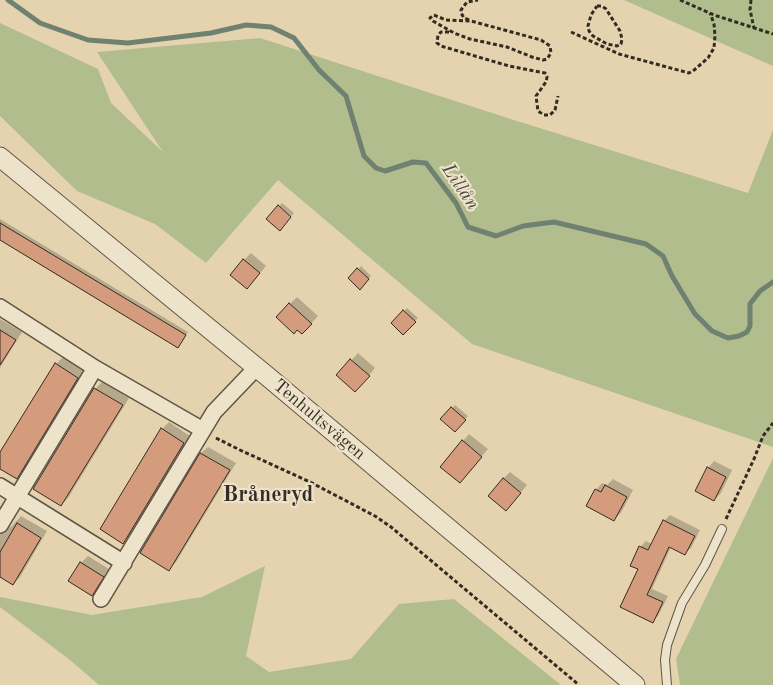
<!DOCTYPE html>
<meta charset="utf-8">
<style>
body{margin:0}
canvas{display:block;background:#e4d3ae}
</style>
<canvas width="773" height="685"></canvas>
<script>
const ctx = document.querySelector('canvas').getContext('2d');
ctx.lineJoin = 'round';
function paint(path, color) {
  ctx.fillStyle = color;
  ctx.fill(path, 'evenodd');
}
function shape(rows) {
  const path = new Path2D();
  for (const r of rows) {
    path.moveTo(r[0], r[1]);
    for (let i = 2; i < r.length; i += 2) path.lineTo(r[i], r[i + 1]);
  }
  return path;
}
function trace(path, color, width, dash) {
  ctx.strokeStyle = color;
  ctx.lineWidth = width;
  ctx.lineCap = dash ? 'butt' : 'round';
  ctx.setLineDash(dash || []);
  ctx.stroke(path);
}
function drawText(font, color, halo, rows, align = 'center') {
  ctx.font = font + ' "Old Standard TT",serif';
  ctx.lineWidth = 4.5;
  ctx.setLineDash([]);
  ctx.textBaseline = 'middle';
  ctx.strokeStyle = halo;
  ctx.fillStyle = color;
  for (const [text, x, y, turn = 0] of rows) {
    ctx.save();
    ctx.translate(x, y);
    ctx.rotate((+turn || 0) * Math.PI / 180);
    ctx.textAlign = isNaN(turn) ? turn : align;
    if (halo) ctx.strokeText(text, 0, 0);
    ctx.fillText(text, 0, 0);
    ctx.restore();
  }
}
paint(shape([
 [624,0,773,0,773,66],
 [0,23,98,69,111,103,163,152,97,52,260,38,517,121,748,193,773,130,773,447,472,344,278,180,206,263,155,224,77,191,0,116],
 [773,458,773,685,680,685,676,659],
 [265,566,246,656,269,672,351,659,399,604,454,599,561,685,99,685,70,660,0,607,0,597,92,615,202,597]
]), '#b1bd8c');
paint(shape([
 [282,203,294,213,283,226,268,219],
 [0,219,188,332,181,343,178,346,0,239],
 [251,253,266,266,247,288,244,260],
 [361,266,371,276,360,288,350,278],
 [297,297,318,316,309,326,277,317],
 [407,308,418,318,403,333,393,323],
 [0,319,22,332,0,368],
 [358,353,375,368,362,384,338,375],
 [63,357,84,370,23,471,17,478,0,467,0,454,56,364],
 [102,382,129,398,68,498,61,505,35,488,95,389],
 [455,405,468,416,455,430,442,419],
 [169,422,190,436,130,535,123,542,162,429],
 [469,434,488,449,466,475,463,441],
 [208,447,236,463,176,562,169,569,142,552,201,453],
 [714,461,732,470,721,493,714,500,708,468],
 [510,472,527,485,512,503,503,479],
 [613,479,633,490,621,513,614,519,596,490,602,483,607,485],
 [670,515,700,530,691,548,685,553,671,547,652,589,668,596,658,616,652,622,639,569,640,547,646,541,652,544,664,521],
 [21,516,47,531,20,577,13,584,0,576,0,524,3,527,11,527],
 [88,556,109,569,99,587,92,594,81,563]
]), '#0003');
trace(shape([
 [8,0,40,23,88,40,128,43,211,33,246,25,271,27,294,38,319,70,346,96,364,156,376,168,385,171,413,162,426,163,456,203,468,227,496,236,523,226,554,222,646,244,663,256,672,276,695,314,712,331,728,338,739,336,747,332,750,326,750,304,760,291,773,282]
]), '#6f8171', 5);
const building = shape([
 [278,205,291,217,280,231,266,219,278,205],
 [0,223,186,335,178,348,0,240,0,223],
 [243,259,260,273,247,289,230,275,243,259],
 [357,268,369,279,360,290,348,278,357,268],
 [289,303,312,324,302,334,297,330,294,334,276,317,289,303],
 [403,310,416,322,403,335,391,323,403,310],
 [0,330,16,340,0,365,0,330],
 [350,359,370,376,355,392,336,375,350,359],
 [55,363,78,378,17,479,0,469,0,452,55,363],
 [94,388,123,405,61,506,33,489,94,388],
 [451,407,466,420,455,432,440,419,451,407],
 [161,428,184,443,123,544,100,529,161,428],
 [462,440,482,457,460,483,440,467,462,440],
 [200,453,230,470,169,571,140,553,200,453],
 [707,467,726,477,714,501,695,491,707,467],
 [503,478,521,493,506,511,488,496,503,478],
 [605,485,627,497,614,521,586,506,595,489,601,492,605,485],
 [663,520,695,536,685,555,669,547,647,595,663,602,653,623,620,607,638,569,630,566,639,546,648,550,663,520],
 [17,523,41,538,13,585,0,577,0,552,17,523],
 [80,562,104,577,92,596,68,581,80,562]
]);
paint(building, '#d59b7d');
trace(building, '#342c22', 1);
const service = shape([
 [667,685,665,660,667,645,682,603,705,565,722,529]
]);
const minor = shape([
 [0,307,95,368,203,430],
 [0,486,124,563],
 [0,525,95,368],
 [101,599,214,412,256,368]
]);
const tertiary = shape([
 [0,157,267,376,635,685]
]);
trace(service, '#605645', 10);
trace(minor, '#605645', 18);
trace(tertiary, '#605645', 21);
trace(shape([
 [680,0,714,15,773,34],
 [751,0,750,10,754,28],
 [597,6,602,6,606,9,620,31,622,39,621,44,617,46,607,44,593,36,589,31,588,26,591,15,597,6],
 [434,15,446,20,471,21,541,40,550,46,551,53,547,59,543,60,532,57,507,47,470,39,454,33,433,21,430,18,434,15],
 [469,20,464,18,461,13,461,10,467,2,478,0],
 [449,32,441,32,438,35,437,43,441,46,509,66,545,73,547,77,546,82,536,96,538,111,544,115,550,115,555,110,558,96],
 [571,32,619,54,689,73,693,71,708,58,714,48,715,36,714,24,710,13],
 [216,438,240,450,310,482,375,516,391,527,579,685],
 [726,519,754,459,763,436,773,423]
]), '#342c22', 3, [4, 2.5]);
trace(service, '#ede2ca', 8);
trace(minor, '#ede2ca', 15);
trace(tertiary, '#ede2ca', 19);
drawText('18px', '#342c22', '#ede2ca', [
 ["Tenhultsvägen",319,420,40]
]);
drawText('italic 19px', '#48483c', '#ede2ca', [
 ["Lillån",460,187,56]
]);
drawText('bold 22px', '#342c22', '#ede2ca', [
 ["Bråneryd",268,495]
]);
</script>
